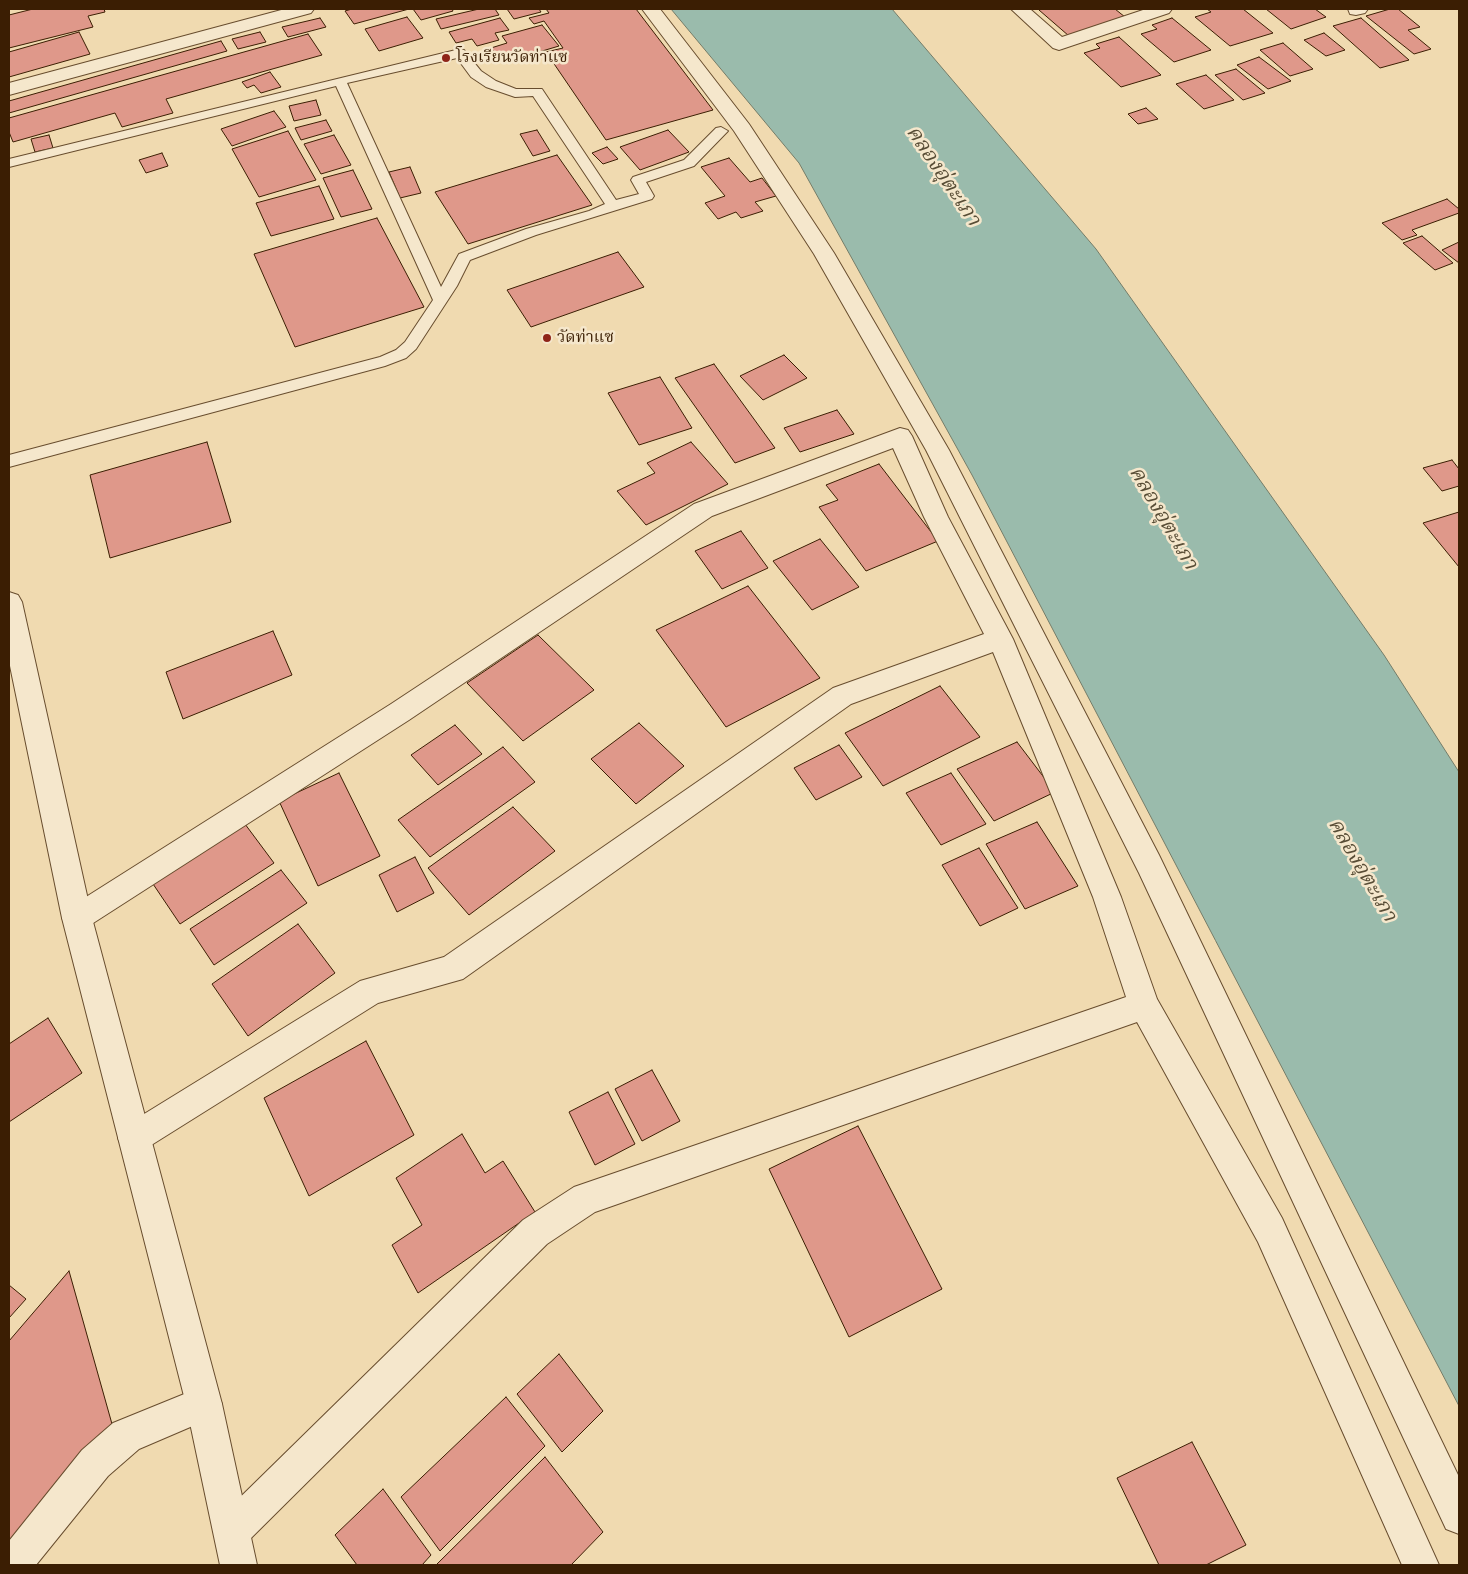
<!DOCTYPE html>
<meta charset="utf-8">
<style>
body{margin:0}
#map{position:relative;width:1468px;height:1574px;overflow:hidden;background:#f0dab0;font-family:"EB Garamond",serif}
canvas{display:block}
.frame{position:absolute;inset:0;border:10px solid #3b1e03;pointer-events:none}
</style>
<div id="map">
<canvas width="1468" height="1574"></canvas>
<div class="frame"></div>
</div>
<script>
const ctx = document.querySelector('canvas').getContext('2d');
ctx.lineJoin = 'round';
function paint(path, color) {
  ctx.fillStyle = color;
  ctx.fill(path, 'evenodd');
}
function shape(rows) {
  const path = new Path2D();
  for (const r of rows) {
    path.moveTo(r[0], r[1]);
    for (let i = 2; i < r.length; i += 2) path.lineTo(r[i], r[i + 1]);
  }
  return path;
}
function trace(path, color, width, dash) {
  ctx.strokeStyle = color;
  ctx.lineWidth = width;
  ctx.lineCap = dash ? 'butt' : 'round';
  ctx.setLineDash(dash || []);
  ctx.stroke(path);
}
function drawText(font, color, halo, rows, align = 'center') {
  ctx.font = font + ' "EB Garamond","Noto Serif Thai",serif';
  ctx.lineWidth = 5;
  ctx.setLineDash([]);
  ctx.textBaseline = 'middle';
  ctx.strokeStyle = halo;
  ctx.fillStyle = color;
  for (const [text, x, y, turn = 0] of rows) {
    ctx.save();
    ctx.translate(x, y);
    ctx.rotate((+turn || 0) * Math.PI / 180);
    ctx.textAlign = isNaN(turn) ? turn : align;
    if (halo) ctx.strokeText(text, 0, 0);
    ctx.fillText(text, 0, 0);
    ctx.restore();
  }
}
const water = shape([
 [671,9,892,9,1096,249,1384,655,1459,772,1459,1406,972,475,799,163,671,9]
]);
paint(water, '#9abbac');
trace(water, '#747c68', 1);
const building = shape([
 [33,9,104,9,105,12,88,16,93,27,9,48,9,15,33,9],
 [352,9,409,9,354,24,345,11,352,9],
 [413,9,452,9,453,11,421,20,413,9],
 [479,9,495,9,499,15,441,29,436,19,479,9],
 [507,9,539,9,541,12,514,19,507,9],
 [546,9,636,9,713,110,606,140,546,52,563,48,544,21,534,24,529,18,549,13,546,9],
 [1042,9,1115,9,1125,17,1069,36,1039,10,1042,9],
 [1207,9,1243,9,1273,33,1230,46,1195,17,1211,12,1207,9],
 [1266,9,1315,9,1326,17,1291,29,1266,9],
 [1390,9,1398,9,1420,27,1408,30,1431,49,1414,54,1366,16,1390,9],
 [407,17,423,38,379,51,365,29,407,17],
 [320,18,326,27,288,37,282,27,320,18],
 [500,18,509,30,495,33,499,40,477,46,472,39,456,43,449,32,500,18],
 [1172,18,1211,50,1174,62,1141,34,1157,29,1152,25,1172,18],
 [1361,18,1409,60,1380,68,1333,26,1361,18],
 [542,25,559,46,502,63,491,48,507,43,502,36,542,25],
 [79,32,90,54,9,77,9,52,79,32],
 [260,32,266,42,238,49,232,39,260,32],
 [1324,33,1345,50,1326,56,1304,40,1324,33],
 [308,34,322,55,166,99,173,113,122,127,115,113,13,142,9,132,9,118,308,34],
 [1119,37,1161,75,1121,87,1084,53,1100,48,1096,44,1119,37],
 [221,41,227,51,9,113,9,101,221,41],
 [1283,43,1313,69,1290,76,1260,50,1283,43],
 [1259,57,1291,81,1268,89,1237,65,1259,57],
 [1236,69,1265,93,1243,100,1215,75,1236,69],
 [270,72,281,87,261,93,254,85,247,88,242,82,270,72],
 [1206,75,1234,100,1204,109,1176,84,1206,75],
 [316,100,321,115,294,121,289,106,316,100],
 [1146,108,1158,119,1138,124,1128,114,1146,108],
 [274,111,286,127,232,146,221,129,274,111],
 [326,120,332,131,301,140,295,128,326,120],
 [537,130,550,151,533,156,520,134,537,130],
 [668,130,689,152,640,170,620,147,668,130],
 [288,131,316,180,259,197,232,149,288,131],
 [49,135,53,148,35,152,31,139,49,135],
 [334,135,351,165,321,174,304,144,334,135],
 [607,147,618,159,603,164,592,153,607,147],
 [162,153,168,166,146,173,139,160,162,153],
 [557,155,592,205,468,244,435,192,557,155],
 [729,158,750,182,762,178,776,196,755,202,763,211,741,218,736,212,718,219,705,203,725,196,701,167,729,158],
 [410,167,421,193,400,198,389,172,410,167],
 [353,170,372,209,341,217,323,178,353,170],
 [319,186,334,219,271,236,256,203,319,186],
 [1447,199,1459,209,1459,213,1412,230,1417,235,1402,240,1382,223,1447,199],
 [377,218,424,307,295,347,254,254,377,218],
 [1422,236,1453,263,1435,270,1403,243,1422,236],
 [1459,242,1459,263,1442,250,1459,242],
 [618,252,644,287,531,327,507,290,618,252],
 [784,355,807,378,763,400,740,376,784,355],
 [714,364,775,448,735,463,675,378,714,364],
 [660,377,692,428,639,445,608,393,660,377],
 [837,410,854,434,800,452,784,428,837,410],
 [207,442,231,522,110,558,90,475,207,442],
 [691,442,728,484,646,525,617,491,655,473,647,463,691,442],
 [1452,460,1459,469,1459,486,1442,491,1423,468,1452,460],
 [879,464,938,541,866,571,819,507,838,500,826,485,879,464],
 [1459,512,1459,567,1423,523,1459,512],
 [741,531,768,568,722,589,695,551,741,531],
 [820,539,859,587,812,610,773,561,820,539],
 [748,586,820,678,726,727,656,630,748,586],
 [273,631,292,675,183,719,166,672,273,631],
 [538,635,594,690,523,741,467,683,538,635],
 [940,686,980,737,883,786,845,733,940,686],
 [639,723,684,766,636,804,591,759,639,723],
 [455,725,482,754,438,785,411,755,455,725],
 [1017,742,1055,792,994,821,957,769,1017,742],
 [839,745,862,777,816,800,794,768,839,745],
 [503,747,535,782,430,857,398,820,503,747],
 [339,773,380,856,318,886,279,801,339,773],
 [951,773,986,824,941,845,906,793,951,773],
 [513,807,555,851,469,915,428,868,513,807],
 [242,820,274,863,180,924,149,878,242,820],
 [1037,822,1078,886,1025,909,986,844,1037,822],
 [979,848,1018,908,980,926,942,865,979,848],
 [415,857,434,893,397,912,379,875,415,857],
 [281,870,307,903,214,965,190,929,281,870],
 [298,924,335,973,248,1036,212,984,298,924],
 [48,1018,82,1073,9,1122,9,1044,48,1018],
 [366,1041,414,1135,309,1196,264,1098,366,1041],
 [652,1070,680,1121,642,1141,615,1089,652,1070],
 [608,1092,635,1144,595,1165,569,1112,608,1092],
 [858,1126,942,1289,849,1337,769,1169,858,1126],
 [462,1134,485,1173,503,1161,535,1212,418,1293,392,1245,422,1225,396,1178,462,1134],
 [69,1271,112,1424,9,1548,9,1341,69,1271],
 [9,1285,26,1299,9,1318,9,1285],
 [559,1354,603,1411,562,1452,517,1394,559,1354],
 [506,1397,545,1446,440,1551,401,1497,506,1397],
 [1192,1442,1246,1545,1206,1565,1159,1565,1117,1478,1192,1442],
 [545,1457,603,1532,571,1565,436,1565,545,1457],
 [383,1489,431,1555,422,1565,357,1565,335,1535,383,1489]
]);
paint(building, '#df988a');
trace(building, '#3b1e03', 1);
const service = shape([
 [460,49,464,50,481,71,496,81,516,89,542,89,616,200,639,194,631,180,633,177,684,160,716,128,721,127,728,131,694,166,646,182,654,196,652,199,536,235,470,260,457,286,416,349,406,358,385,366,9,467,9,455,380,357,396,350,405,342,433,300,336,86,9,167,9,159,460,49],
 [457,58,471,77,486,87,515,97,533,96,605,204,589,211,526,229,459,254,441,287,347,83,457,58]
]);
const minor = shape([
 [642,9,660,9,749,124,834,253,949,450,1159,855,1459,1477,1459,1534,1446,1529,1139,873,926,450,814,254,734,131,642,9],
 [1011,9,1030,9,1062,37,1146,9,1172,9,1169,13,1059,50,1053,48,1011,9],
 [1348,9,1368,9,1365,13,1356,15,1350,14,1348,9],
 [900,428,908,430,912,436,948,517,1013,639,1121,897,1157,999,1282,1218,1439,1565,1402,1565,1258,1242,1137,1022,595,1212,547,1244,245,1544,232,1549,219,1544,214,1531,219,1518,523,1220,574,1187,1126,997,1093,897,993,652,851,704,463,979,378,1003,145,1149,134,1154,123,1149,118,1138,123,1127,360,981,444,957,833,688,984,634,924,517,893,448,712,516,409,720,87,927,77,931,67,927,62,918,67,909,391,704,694,504,900,428],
 [204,1386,216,1392,222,1404,216,1416,139,1449,108,1476,36,1565,9,1565,9,1541,82,1450,113,1423,204,1386]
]);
const tertiary = shape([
 [285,9,314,9,311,13,9,95,9,83,285,9],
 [9,592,18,595,22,602,92,918,222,1404,257,1565,220,1565,186,1404,62,918,9,661,9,592]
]);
trace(service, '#684d2e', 2);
trace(minor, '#684d2e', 2);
trace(tertiary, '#684d2e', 2);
paint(service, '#f5e7cc');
paint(minor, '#f5e7cc');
paint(tertiary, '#f5e7cc');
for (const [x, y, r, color] of [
 [446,58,5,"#8f2418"],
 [547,338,5,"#8f2418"]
]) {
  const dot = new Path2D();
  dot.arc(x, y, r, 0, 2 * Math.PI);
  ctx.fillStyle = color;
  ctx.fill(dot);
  trace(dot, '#f5e7cc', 2);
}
drawText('16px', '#3b1e03', '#f5e7cc', [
 ["โรงเรียนวัดท่าแซ",456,58],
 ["วัดท่าแซ",557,338]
], 'left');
drawText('italic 21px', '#584d36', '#f5e7cc', [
 ["คลองอุ่ตะเภา",943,176,56],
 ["คลองอุ่ตะเภา",1163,518,60],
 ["คลองอุ่ตะเภา",1362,870,60]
]);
</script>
